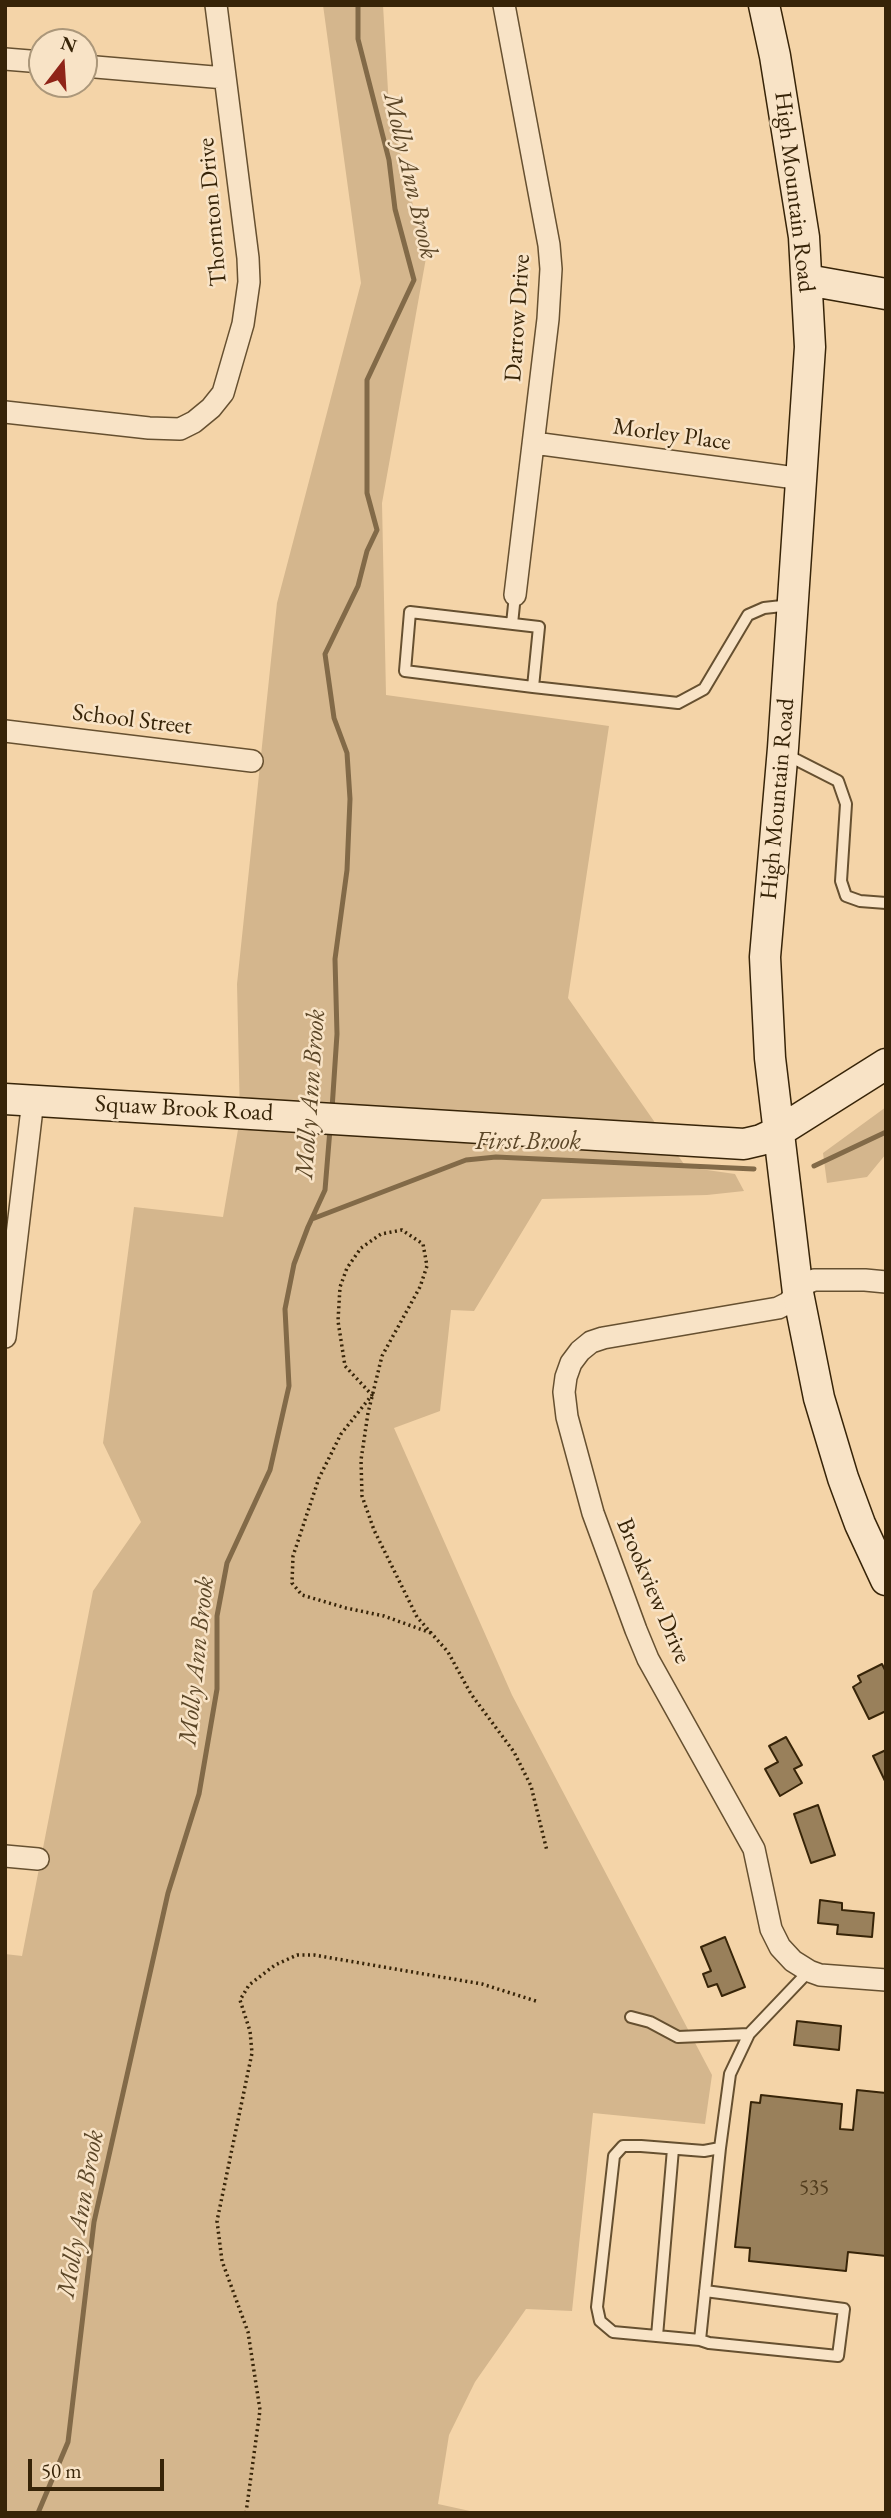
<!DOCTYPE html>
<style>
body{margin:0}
#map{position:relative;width:891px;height:2518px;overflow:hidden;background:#f4d4a8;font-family:"EB Garamond",serif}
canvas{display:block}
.frame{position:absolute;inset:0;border:7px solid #372408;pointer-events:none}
.north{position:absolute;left:28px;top:28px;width:70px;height:70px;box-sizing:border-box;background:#f8e3c6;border:2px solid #ab977a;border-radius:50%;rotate:17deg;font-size:19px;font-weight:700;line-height:28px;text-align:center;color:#372408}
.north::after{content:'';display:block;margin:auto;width:24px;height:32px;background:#8f2418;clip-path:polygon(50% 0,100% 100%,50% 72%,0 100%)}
.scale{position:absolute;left:28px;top:2459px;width:136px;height:32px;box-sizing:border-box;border:4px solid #372408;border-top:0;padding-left:9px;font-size:21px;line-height:24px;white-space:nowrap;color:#372408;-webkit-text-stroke:5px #f8e3c6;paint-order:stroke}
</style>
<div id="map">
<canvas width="891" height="2518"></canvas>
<div class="frame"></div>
<div class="north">N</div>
<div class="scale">50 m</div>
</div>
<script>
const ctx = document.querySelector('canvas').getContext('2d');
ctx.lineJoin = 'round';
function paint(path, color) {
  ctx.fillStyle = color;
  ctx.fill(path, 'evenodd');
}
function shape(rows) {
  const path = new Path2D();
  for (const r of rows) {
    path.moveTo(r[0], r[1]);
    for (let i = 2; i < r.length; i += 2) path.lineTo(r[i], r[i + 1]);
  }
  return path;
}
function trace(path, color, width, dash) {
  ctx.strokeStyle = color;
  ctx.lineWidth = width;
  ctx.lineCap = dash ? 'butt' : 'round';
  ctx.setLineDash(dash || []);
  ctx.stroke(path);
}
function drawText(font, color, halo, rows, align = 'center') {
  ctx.font = font + ' "EB Garamond",serif';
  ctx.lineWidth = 5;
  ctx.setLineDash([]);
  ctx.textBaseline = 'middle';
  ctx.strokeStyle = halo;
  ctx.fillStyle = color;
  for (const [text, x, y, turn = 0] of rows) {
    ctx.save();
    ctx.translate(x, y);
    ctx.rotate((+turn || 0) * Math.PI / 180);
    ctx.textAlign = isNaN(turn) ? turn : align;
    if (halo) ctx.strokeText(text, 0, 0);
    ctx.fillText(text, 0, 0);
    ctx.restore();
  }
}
paint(shape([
 [323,5,383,5,389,108,426,258,382,503,386,695,609,726,568,998,686,1167,735,1174,744,1191,707,1195,542,1199,474,1311,451,1310,440,1411,394,1428,512,1695,712,2075,705,2124,593,2113,572,2311,526,2309,475,2382,449,2435,438,2504,479,2513,5,2513,5,1954,22,1956,93,1591,141,1522,103,1443,134,1207,223,1217,240,1118,237,984,277,603,361,283],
 [886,1107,886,1154,867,1177,827,1183,823,1153]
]), '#d4b68d');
trace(shape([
 [332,1109,337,1034,335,959,347,870,350,799,347,753,334,718,325,654,358,586,367,551,377,530,367,493,367,380,414,280,395,209,389,160,358,39,358,5],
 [814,1166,886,1132],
 [312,1219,466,1160,496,1157,754,1169],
 [38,2513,68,2442,94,2222,168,1893,199,1794,217,1689,217,1616,227,1563,270,1470,289,1386,285,1309,294,1264,308,1227,325,1190,330,1129]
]), '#826a48', 5);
const building = shape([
 [882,1664,886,1672,886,1711,869,1719,853,1687,861,1682,858,1676,882,1664],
 [786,1737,802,1765,794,1769,802,1783,780,1796,765,1769,778,1762,769,1746,786,1737],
 [886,1750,886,1783,873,1756,886,1750],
 [818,1805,835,1855,811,1863,794,1814,818,1805],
 [820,1900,842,1903,842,1910,874,1913,872,1937,837,1934,838,1925,818,1923,820,1900],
 [725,1937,745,1987,722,1996,717,1984,708,1987,703,1974,711,1971,701,1947,725,1937],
 [797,2021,841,2026,839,2050,794,2045,797,2021],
 [857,2090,886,2093,886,2256,848,2252,846,2271,749,2261,750,2248,735,2247,751,2102,760,2103,761,2095,842,2104,840,2129,853,2130,857,2090]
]);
paint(building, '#99805b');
trace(building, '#372408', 2);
const lane = shape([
 [512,624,515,595],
 [533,687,539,627,410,612,405,671,533,687,678,703,704,689,748,615,764,608,791,605],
 [785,754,838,781,846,804,841,881,846,896,860,901,886,903],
 [631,2017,650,2022,678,2037,749,2034],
 [720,2148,704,2151,641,2146,623,2146,614,2156,597,2307,600,2321,613,2332,700,2340,720,2148,730,2074,749,2034,809,1971],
 [657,2336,673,2149],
 [700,2340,709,2343,838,2356,844,2309,705,2291]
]);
const street = shape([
 [504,5,549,245,551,269,548,319,515,595],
 [5,59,42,62],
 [84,66,225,78],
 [5,412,149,428,180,429,194,422,211,408,223,393,243,324,249,282,248,258,216,5],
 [534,443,803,479],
 [5,731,252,761],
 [886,1282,865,1280,814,1280,805,1284,788,1303,778,1308,603,1338,591,1342,580,1351,571,1363,566,1377,564,1392,567,1417,593,1513,636,1630,648,1659,754,1849,771,1929,780,1947,793,1961,809,1971,820,1975,886,1980],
 [5,1337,33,1100],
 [5,1856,38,1859]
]);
const secondary = shape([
 [764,5,775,56,804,237,810,347,783,748,765,957,770,1058,798,1293,819,1398,843,1478,860,1524,886,1580],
 [807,280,886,294],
 [5,1099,744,1144,761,1140,778,1132,886,1064]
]);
trace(lane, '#665030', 14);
trace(street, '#665030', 24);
trace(secondary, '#372408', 33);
trace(shape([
 [431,1633,384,1616,346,1608,302,1595,292,1583,293,1556,319,1478,341,1434,372,1395,345,1366,338,1321,340,1287,347,1268,361,1248,381,1234,402,1230,423,1244,427,1266,420,1287,382,1356,368,1413,361,1460,362,1496,374,1530,417,1617,448,1652,471,1694,514,1752,531,1786,547,1851],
 [246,2513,260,2410,248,2332,222,2261,217,2221,252,2053,250,2031,240,2000,249,1985,275,1965,297,1955,314,1955,482,1984,536,2001]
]), '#372408', 3.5, [2, 3.5]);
trace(lane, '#f8e3c6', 10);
trace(street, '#f8e3c6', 21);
trace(secondary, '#f8e3c6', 30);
drawText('21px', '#503b1d', null, [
 ["535",814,2188]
]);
drawText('24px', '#372408', '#f8e3c6', [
 ["High Mountain Road",794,192,83],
 ["Thornton Drive",213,212,-95],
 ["Darrow Drive",518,318,-86],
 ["Morley Place",672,435,8],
 ["School Street",132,720,7],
 ["High Mountain Road",778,799,-85],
 ["Squaw Brook Road",184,1109,3],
 ["Brookview Drive",653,1591,67]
]);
drawText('italic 26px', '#5c4728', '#f8e3c6', [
 ["Molly Ann Brook",410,176,77],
 ["Molly Ann Brook",311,1094,-86],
 ["First Brook",528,1142],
 ["Molly Ann Brook",197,1661,-84],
 ["Molly Ann Brook",81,2214,-80]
]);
</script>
